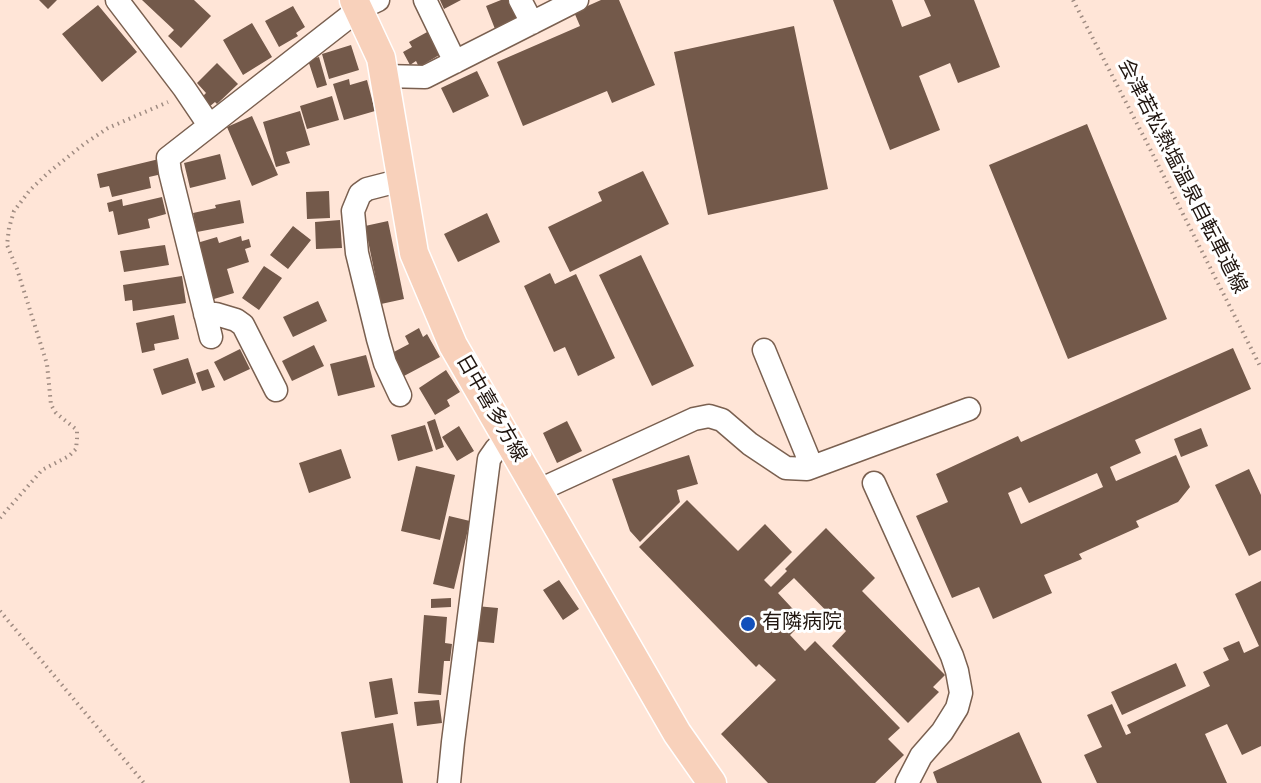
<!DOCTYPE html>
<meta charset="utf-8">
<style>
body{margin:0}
canvas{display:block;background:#ffe5d7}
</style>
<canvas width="1261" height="783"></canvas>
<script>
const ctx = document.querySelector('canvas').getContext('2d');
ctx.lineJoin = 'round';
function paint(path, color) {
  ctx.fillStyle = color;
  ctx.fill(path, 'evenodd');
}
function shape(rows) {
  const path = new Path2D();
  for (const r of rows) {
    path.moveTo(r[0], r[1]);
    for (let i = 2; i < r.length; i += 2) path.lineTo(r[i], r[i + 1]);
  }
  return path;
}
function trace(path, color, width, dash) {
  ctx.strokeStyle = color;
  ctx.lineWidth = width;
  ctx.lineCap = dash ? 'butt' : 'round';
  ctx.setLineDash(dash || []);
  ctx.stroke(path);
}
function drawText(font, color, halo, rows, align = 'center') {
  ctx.font = font + ' "Source Sans 3","Noto Sans JP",sans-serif';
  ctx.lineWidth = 6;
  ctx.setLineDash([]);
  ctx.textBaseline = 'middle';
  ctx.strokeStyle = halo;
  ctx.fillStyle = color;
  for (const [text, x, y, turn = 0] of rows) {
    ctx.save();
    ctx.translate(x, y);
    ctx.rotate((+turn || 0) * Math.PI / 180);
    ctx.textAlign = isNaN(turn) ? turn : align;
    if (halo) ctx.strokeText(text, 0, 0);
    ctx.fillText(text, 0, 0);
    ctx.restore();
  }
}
paint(shape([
 [39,0,57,0,48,9],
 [142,0,194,0,211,16,181,48,168,36,174,30],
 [440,0,461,0,444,9],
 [501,0,509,0,517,20,495,29,486,6],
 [601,0,619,0,655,85,612,103,607,91,523,126,497,62,580,26,574,12],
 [833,0,892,0,902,27,931,16,924,0,974,0,1000,67,958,83,950,63,919,76,940,130,890,150],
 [98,5,137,52,102,82,62,34],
 [293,6,305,27,296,33,298,36,279,47,265,21],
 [252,23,272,57,243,75,223,40],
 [794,26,828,189,708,215,674,52],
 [429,31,441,54,419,67,416,61,410,65,403,52,412,47,409,42],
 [351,45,359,70,329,79,322,54],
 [319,57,327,85,317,88,308,60],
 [217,63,238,84,217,104,215,102,209,107,201,98,206,93,197,83],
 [477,71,489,96,453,113,441,88],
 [349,79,350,85,367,80,375,111,344,120,333,84],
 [332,96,339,120,307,129,300,106],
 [300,111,310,145,286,152,290,163,276,167,263,122],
 [252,116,278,175,252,186,227,127],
 [1087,124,1167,319,1068,359,989,165],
 [220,154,226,179,190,188,184,163],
 [159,159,162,174,149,177,151,188,112,197,109,186,100,188,97,174],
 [643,171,669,224,570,272,548,227,602,201,598,192],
 [329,191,330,218,307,219,306,192],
 [162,197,166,214,148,219,150,228,118,235,113,211,109,212,107,203,122,199,123,206],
 [240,200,244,223,197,232,193,213,216,208,215,205],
 [487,213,500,242,458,262,444,234],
 [340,220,342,248,316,249,315,222],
 [388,221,404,299,381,304,365,226],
 [293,226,311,240,288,269,270,255],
 [241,236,242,241,249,239,251,247,245,249,249,262,227,269,234,293,214,299,197,243,217,237,219,243],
 [165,245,169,265,124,272,120,251],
 [641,255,694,366,652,386,599,275],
 [264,266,282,278,259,310,242,298],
 [550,273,555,284,576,274,615,358,578,376,565,347,554,352,524,286],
 [182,276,186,303,133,311,132,300,125,301,123,285],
 [318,301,327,321,293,337,283,317],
 [174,315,179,339,154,344,155,350,142,353,136,323],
 [419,328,423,337,427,334,440,357,402,377,390,354,409,344,405,336],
 [314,345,324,366,292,381,282,361],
 [1233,348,1251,389,1135,440,1141,453,1110,467,1116,481,1176,455,1190,487,1178,502,1136,521,1139,527,1079,554,1082,559,1044,575,1052,593,993,619,979,587,952,598,916,516,948,502,936,474,1018,436,1021,442],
 [1097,473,1103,487,1021,524,1008,493,1021,487,1029,503],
 [240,349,250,369,224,381,214,362],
 [366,355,375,387,338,396,330,364],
 [188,358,196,383,162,395,153,369],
 [208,369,215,387,202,391,196,373],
 [446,370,460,392,447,400,450,406,435,415,419,388],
 [435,419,444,447,436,450,427,422],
 [567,421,582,451,557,463,543,433],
 [425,425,433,451,398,461,391,435],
 [459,426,474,451,457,461,442,437],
 [1201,428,1208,446,1181,457,1174,439],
 [341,449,351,478,309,493,299,463],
 [689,455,698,484,677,490,680,502,640,542,630,531,612,479],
 [416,466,455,475,440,540,401,531],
 [1249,469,1261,495,1261,550,1249,556,1215,485],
 [687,500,738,551,765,524,792,552,764,580,771,587,787,571,785,569,826,528,875,578,862,591,945,675,933,687,939,692,908,723,832,646,846,631,794,578,778,593,804,621,790,635,805,651,815,641,900,728,888,739,904,755,875,783,768,783,721,734,776,680,759,664,756,667,639,547],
 [449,516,470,521,454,589,433,584],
 [559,580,579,609,563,620,543,590],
 [1261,581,1261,746,1242,755,1227,724,1205,734,1227,783,1097,783,1084,755,1102,747,1087,715,1112,704,1126,735,1131,733,1127,725,1210,686,1203,672,1229,660,1223,648,1239,641,1244,653,1259,646,1235,594],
 [451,598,451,607,431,608,431,599],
 [476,606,498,608,494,643,472,641],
 [424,615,447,617,445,643,452,644,450,661,444,661,441,695,418,693],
 [1176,663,1186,686,1122,715,1111,692],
 [392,678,398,714,375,718,369,682],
 [439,700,442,723,417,726,414,702],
 [393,723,403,783,350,783,341,732],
 [1019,732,1042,783,937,783,933,772]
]), '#73594a');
const minor = shape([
 [117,0,184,88,209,125],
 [425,0,455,62],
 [520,0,532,23],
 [384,76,425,77,577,0],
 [205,314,216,314,236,320,243,325,276,390],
 [211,337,170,172,168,158,359,9,378,0],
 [764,350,812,467],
 [400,395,385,363,378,339,357,253,353,211,360,194,367,189,402,180],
 [874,483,952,656,957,671,961,693,957,708,942,732,921,756,907,783],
 [537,491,694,419,709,416,722,420,750,444,786,468,807,469,969,409],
 [449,783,453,742,489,459,496,449,507,438]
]);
const major = shape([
 [354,0,381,58,414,253,453,345,677,733,712,783]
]);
trace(minor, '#7a6050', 25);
trace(major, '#fff', 31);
trace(shape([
 [1073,0,1146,141,1261,368],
 [0,518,42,470,69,456,76,449,77,439,77,430,56,413,51,405,47,364,17,269,7,245,9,228,14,211,30,190,49,172,84,144,108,128,168,102],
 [0,611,144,783]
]), '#a08c82', 4, [1.5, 4.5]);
trace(minor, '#fff', 22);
trace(major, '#f8d1bb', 28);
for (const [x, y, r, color] of [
 [748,624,8,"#1250bb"]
]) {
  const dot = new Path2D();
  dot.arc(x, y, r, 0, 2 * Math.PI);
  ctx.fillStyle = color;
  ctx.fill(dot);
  trace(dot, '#fff', 2);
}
drawText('20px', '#20150f', '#fff', [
 ["会津若松熱塩温泉自転車道線",1181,177,63],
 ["日中喜多方線",490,409,60]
]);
drawText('20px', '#20150f', '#fff', [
 ["有隣病院",762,624]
], 'left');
</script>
